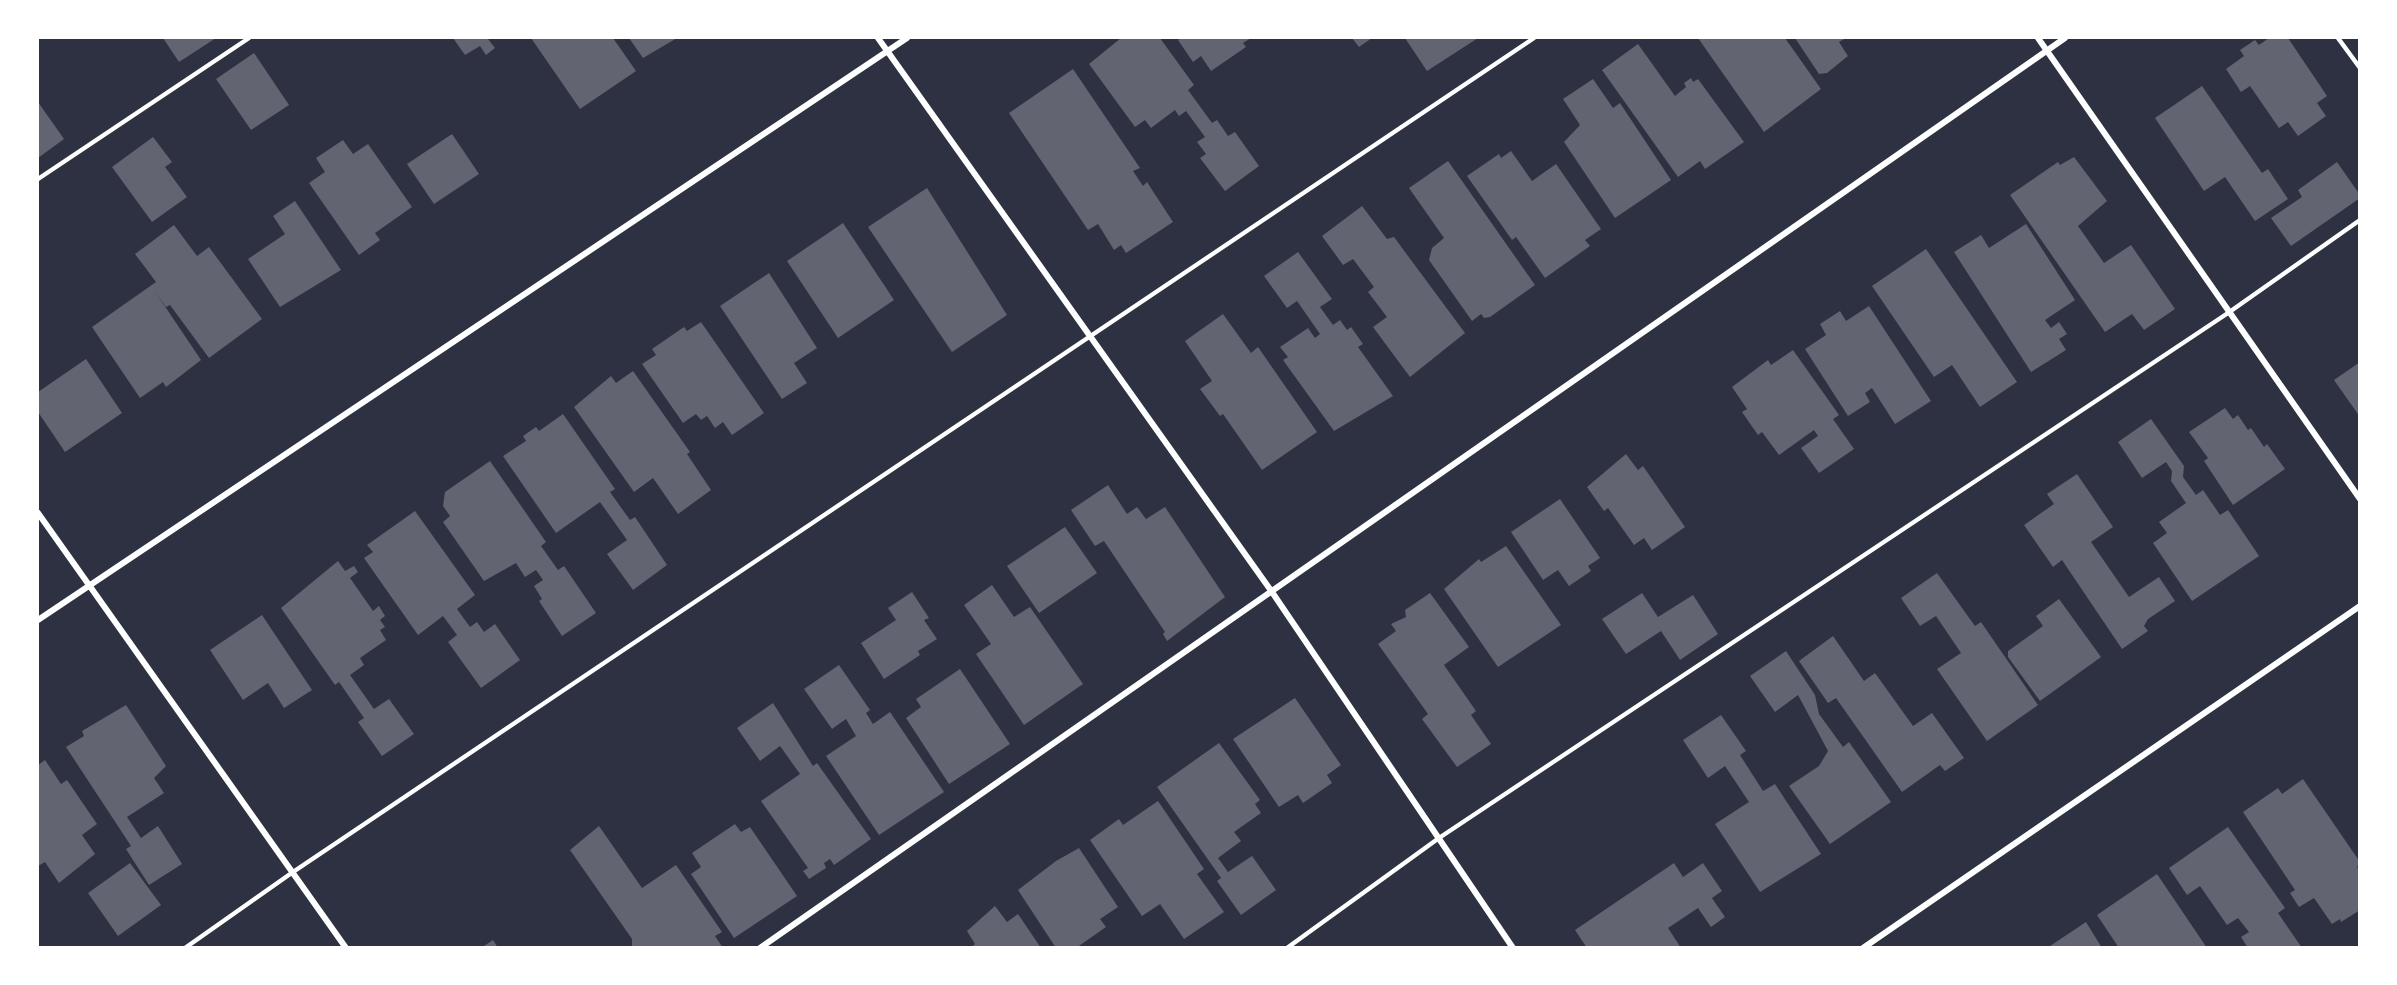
<!DOCTYPE html>
<style>
body{margin:0}
#map{position:relative;width:2397px;height:985px;overflow:hidden;background:#2d3142;font-family:Cabin,sans-serif}
canvas{display:block}
.frame{position:absolute;inset:0;border:39px solid #fff;pointer-events:none}
</style>
<div id="map">
<canvas width="2397" height="985"></canvas>
<div class="frame"></div>
</div>
<script>
const ctx = document.querySelector('canvas').getContext('2d');
ctx.lineJoin = 'round';
function paint(path, color) {
  ctx.fillStyle = color;
  ctx.fill(path, 'evenodd');
}
function shape(rows) {
  const path = new Path2D();
  for (const r of rows) {
    path.moveTo(r[0], r[1]);
    for (let i = 2; i < r.length; i += 2) path.lineTo(r[i], r[i + 1]);
  }
  return path;
}
function trace(path, color, width, dash) {
  ctx.strokeStyle = color;
  ctx.lineWidth = width;
  ctx.lineCap = dash ? 'butt' : 'round';
  ctx.setLineDash(dash || []);
  ctx.stroke(path);
}
paint(shape([
 [163,38,216,38,179,62],
 [453,38,491,38,488,39,495,48,486,55,480,46,465,55],
 [531,38,613,38,636,71,580,109],
 [629,38,677,38,643,58],
 [1121,38,1160,38,1194,85,1188,90,1212,123,1217,120,1228,136,1235,132,1259,166,1225,191,1200,158,1206,154,1197,142,1205,137,1186,111,1179,116,1175,110,1151,128,1145,120,1135,127,1089,64],
 [1181,38,1251,38,1243,43,1246,47,1211,71,1201,56,1193,62,1178,40],
 [1352,38,1372,38,1359,47],
 [1405,38,1478,38,1427,71],
 [1698,38,1785,38,1821,89,1764,132],
 [1795,38,1846,38,1839,42,1848,56,1827,73,1819,74],
 [2269,38,2288,38,2327,96,2317,103,2326,116,2298,136,2288,122,2279,128,2250,86,2241,92,2226,69,2244,56,2240,50,2255,40,2259,45],
 [1638,44,1675,96,1686,87,1684,83,1691,78,1693,82,1698,79,1744,142,1705,169,1700,161,1678,177,1602,70],
 [254,53,289,105,251,130,216,79],
 [1073,69,1140,168,1133,171,1143,186,1147,182,1173,222,1126,253,1121,245,1114,250,1098,224,1088,230,1009,113],
 [1593,79,1613,108,1620,103,1671,180,1615,218,1564,142,1580,125,1563,99],
 [2202,86,2262,173,2268,169,2288,199,2255,221,2225,177,2204,191,2155,118],
 [38,102,64,139,38,158],
 [452,134,479,174,434,204,407,164],
 [153,137,172,162,165,167,187,197,152,222,112,167],
 [343,140,353,154,368,144,412,207,375,233,380,240,359,255,309,183,325,172,316,158],
 [1511,151,1532,181,1556,164,1601,229,1585,240,1590,246,1545,278,1516,237,1512,240,1467,176,1499,154,1501,158],
 [2074,157,2107,201,2078,226,2104,263,2131,245,2175,309,2144,330,2132,314,2105,332,2010,195,2058,162,2060,165],
 [1448,161,1535,285,1490,317,1484,318,1481,314,1472,321,1429,260,1432,248,1444,238,1409,188],
 [2337,162,2360,195,2360,198,2291,246,2271,218,2302,197,2298,190],
 [927,188,1007,315,952,352,868,227],
 [295,201,341,270,280,307,248,259,285,234,273,216],
 [1362,206,1387,239,1394,237,1465,333,1410,377,1373,327,1387,317,1368,292,1374,287,1353,259,1343,265,1322,236],
 [843,223,894,300,838,338,787,261],
 [2026,224,2075,300,2045,320,2051,328,2059,322,2067,334,2059,339,2066,350,2031,372,1954,252,1981,235,1989,248],
 [174,225,197,256,209,247,262,319,209,358,170,305,166,307,154,290,201,360,166,387,163,382,140,398,92,327,156,282,135,254],
 [1926,249,2017,382,1980,407,1952,365,1934,377,1872,286],
 [1298,252,1332,299,1320,307,1333,325,1340,320,1347,330,1351,327,1363,344,1358,347,1393,396,1334,431,1283,360,1288,357,1280,347,1308,328,1315,338,1320,334,1297,301,1287,308,1264,276],
 [769,273,817,348,794,363,807,383,782,399,720,306],
 [1869,306,1931,401,1895,424,1872,388,1865,393,1870,402,1848,416,1805,349,1826,335,1820,324,1840,311,1846,321],
 [1223,314,1251,353,1258,347,1317,432,1262,470,1223,414,1220,416,1200,389,1212,381,1185,341],
 [701,322,764,413,732,435,723,422,715,428,707,416,701,420,696,414,683,423,642,364,656,355,652,349,684,327,687,331],
 [1793,350,1839,415,1833,419,1854,449,1819,473,1801,448,1818,436,1814,430,1779,455,1762,432,1758,435,1742,412,1747,409,1732,387,1768,360,1771,365],
 [86,359,122,413,65,452,38,412,38,392],
 [2360,362,2360,417,2334,380],
 [633,371,690,452,687,454,711,490,678,514,653,478,634,492,574,407,611,376,616,383],
 [2225,408,2233,419,2238,415,2248,430,2251,428,2264,447,2267,444,2285,469,2233,505,2204,461,2208,458,2189,432],
 [563,414,615,489,610,492,630,520,635,517,667,565,633,590,607,554,627,540,600,502,556,533,503,456,526,441,523,436,536,427,539,431],
 [2151,419,2184,466,2183,477,2196,495,2203,490,2220,515,2228,510,2259,556,2192,601,2153,543,2167,533,2159,522,2186,503,2171,481,2172,471,2166,462,2142,478,2118,442],
 [1626,454,1638,470,1643,466,1685,527,1652,550,1644,538,1634,545,1608,508,1604,511,1587,487],
 [490,461,546,542,541,546,558,570,564,566,596,613,562,636,539,601,542,599,534,586,543,580,536,570,525,577,516,563,484,581,443,522,450,516,443,506,445,492],
 [2077,474,2113,527,2091,542,2129,597,2159,577,2175,601,2148,619,2144,626,2148,631,2122,649,2062,560,2053,567,2024,525,2054,504,2047,494],
 [1108,485,1127,514,1137,507,1146,519,1165,507,1225,597,1167,641,1163,634,1165,632,1104,541,1095,546,1071,510],
 [1560,499,1600,558,1588,566,1591,571,1569,586,1558,570,1543,580,1511,532],
 [415,511,475,595,457,609,470,627,477,622,484,632,495,624,520,660,481,688,448,642,457,635,443,616,418,635,364,558,373,552,367,545],
 [1065,527,1097,573,1039,613,1007,566],
 [1506,546,1561,625,1498,667,1444,589,1479,559,1481,562],
 [338,561,345,571,354,566,358,572,350,578,373,611,379,606,385,616,380,620,385,627,380,630,386,640,360,658,364,665,350,675,374,709,389,699,414,734,382,756,358,722,364,718,339,682,335,685,281,608],
 [1937,573,1975,626,1981,622,2038,705,1987,741,1937,669,1961,653,1936,616,1920,626,1901,598],
 [992,585,1014,617,1030,607,1083,684,1024,725,976,654,991,644,964,605],
 [912,592,929,618,924,620,937,639,918,651,920,655,884,679,861,643,896,620,888,608],
 [1430,593,1469,647,1444,665,1476,711,1471,715,1491,744,1457,767,1422,719,1428,714,1378,644,1396,631,1391,624,1406,617,1405,610],
 [1642,593,1658,617,1693,595,1718,634,1680,660,1661,631,1626,654,1602,619],
 [2059,599,2101,657,2040,701,2008,657,2008,651,2043,626,2036,616],
 [262,615,312,690,284,708,268,683,243,700,210,650],
 [1833,636,1864,681,1875,673,1913,726,1932,713,1964,758,1945,771,1940,765,1902,792,1836,698,1828,703,1799,661],
 [1786,651,1815,695,1819,714,1843,747,1849,742,1891,802,1830,844,1789,786,1819,766,1828,751,1798,695,1775,712,1750,676],
 [839,665,870,710,866,713,873,724,890,712,944,792,879,835,826,756,856,736,846,719,832,729,804,689],
 [960,669,1010,744,949,784,906,718,921,707,916,699],
 [1295,698,1341,765,1327,775,1332,783,1303,803,1298,795,1279,807,1233,739],
 [773,703,813,766,817,763,871,839,834,865,830,859,824,863,826,868,809,879,803,871,808,868,761,801,800,774,780,746,760,761,737,728],
 [126,705,166,766,154,778,164,793,127,817,141,838,158,826,182,864,149,885,126,849,131,846,66,747,84,736,82,731],
 [1721,715,1746,751,1740,755,1763,791,1775,784,1821,854,1760,892,1715,824,1749,802,1725,766,1708,778,1683,740],
 [1219,743,1260,800,1255,804,1261,813,1234,832,1241,841,1218,858,1228,872,1252,856,1276,890,1241,915,1217,881,1221,878,1157,787],
 [45,760,61,784,67,780,97,824,82,835,95,854,59,883,45,862,38,866,38,765],
 [2303,779,2360,862,2357,867,2360,872,2360,910,2341,922,2340,919,2332,924,2314,898,2299,907,2290,893,2295,890,2243,812,2278,788,2282,794],
 [1158,801,1204,869,1197,874,1224,912,1184,939,1160,904,1142,916,1090,840,1119,819,1123,825],
 [735,824,741,832,750,827,797,896,734,938,691,874,701,867,692,853],
 [599,826,642,888,676,865,722,932,715,936,723,948,632,948,632,939,570,850],
 [2228,827,2285,908,2278,913,2302,948,2248,948,2241,937,2249,932,2238,918,2227,925,2200,886,2187,895,2169,868],
 [1079,848,1118,907,1100,919,1106,927,1076,948,1056,948,1018,890,1056,861],
 [130,863,161,905,118,936,88,893],
 [1674,863,1683,877,1703,863,1722,891,1712,898,1725,917,1711,927,1698,908,1668,928,1681,948,1587,948,1575,930],
 [2157,874,2207,948,2119,948,2097,915],
 [995,906,1007,922,1018,914,1041,948,970,948,975,944,967,931],
 [2086,922,2102,948,2047,948],
 [493,940,498,948,481,948]
]), '#626471');
trace(shape([
 [2338,38,2360,68],
 [38,179,249,38],
 [185,948,293,872,1534,38],
 [1287,948,1439,838,2228,313,2360,220]
]), '#fff', 4.5);
trace(shape([
 [878,38,1272,592,1513,948],
 [2038,38,2360,499],
 [38,513,346,948],
 [38,620,907,38],
 [760,948,2065,38],
 [1863,948,2360,606]
]), '#fff', 6);
</script>
